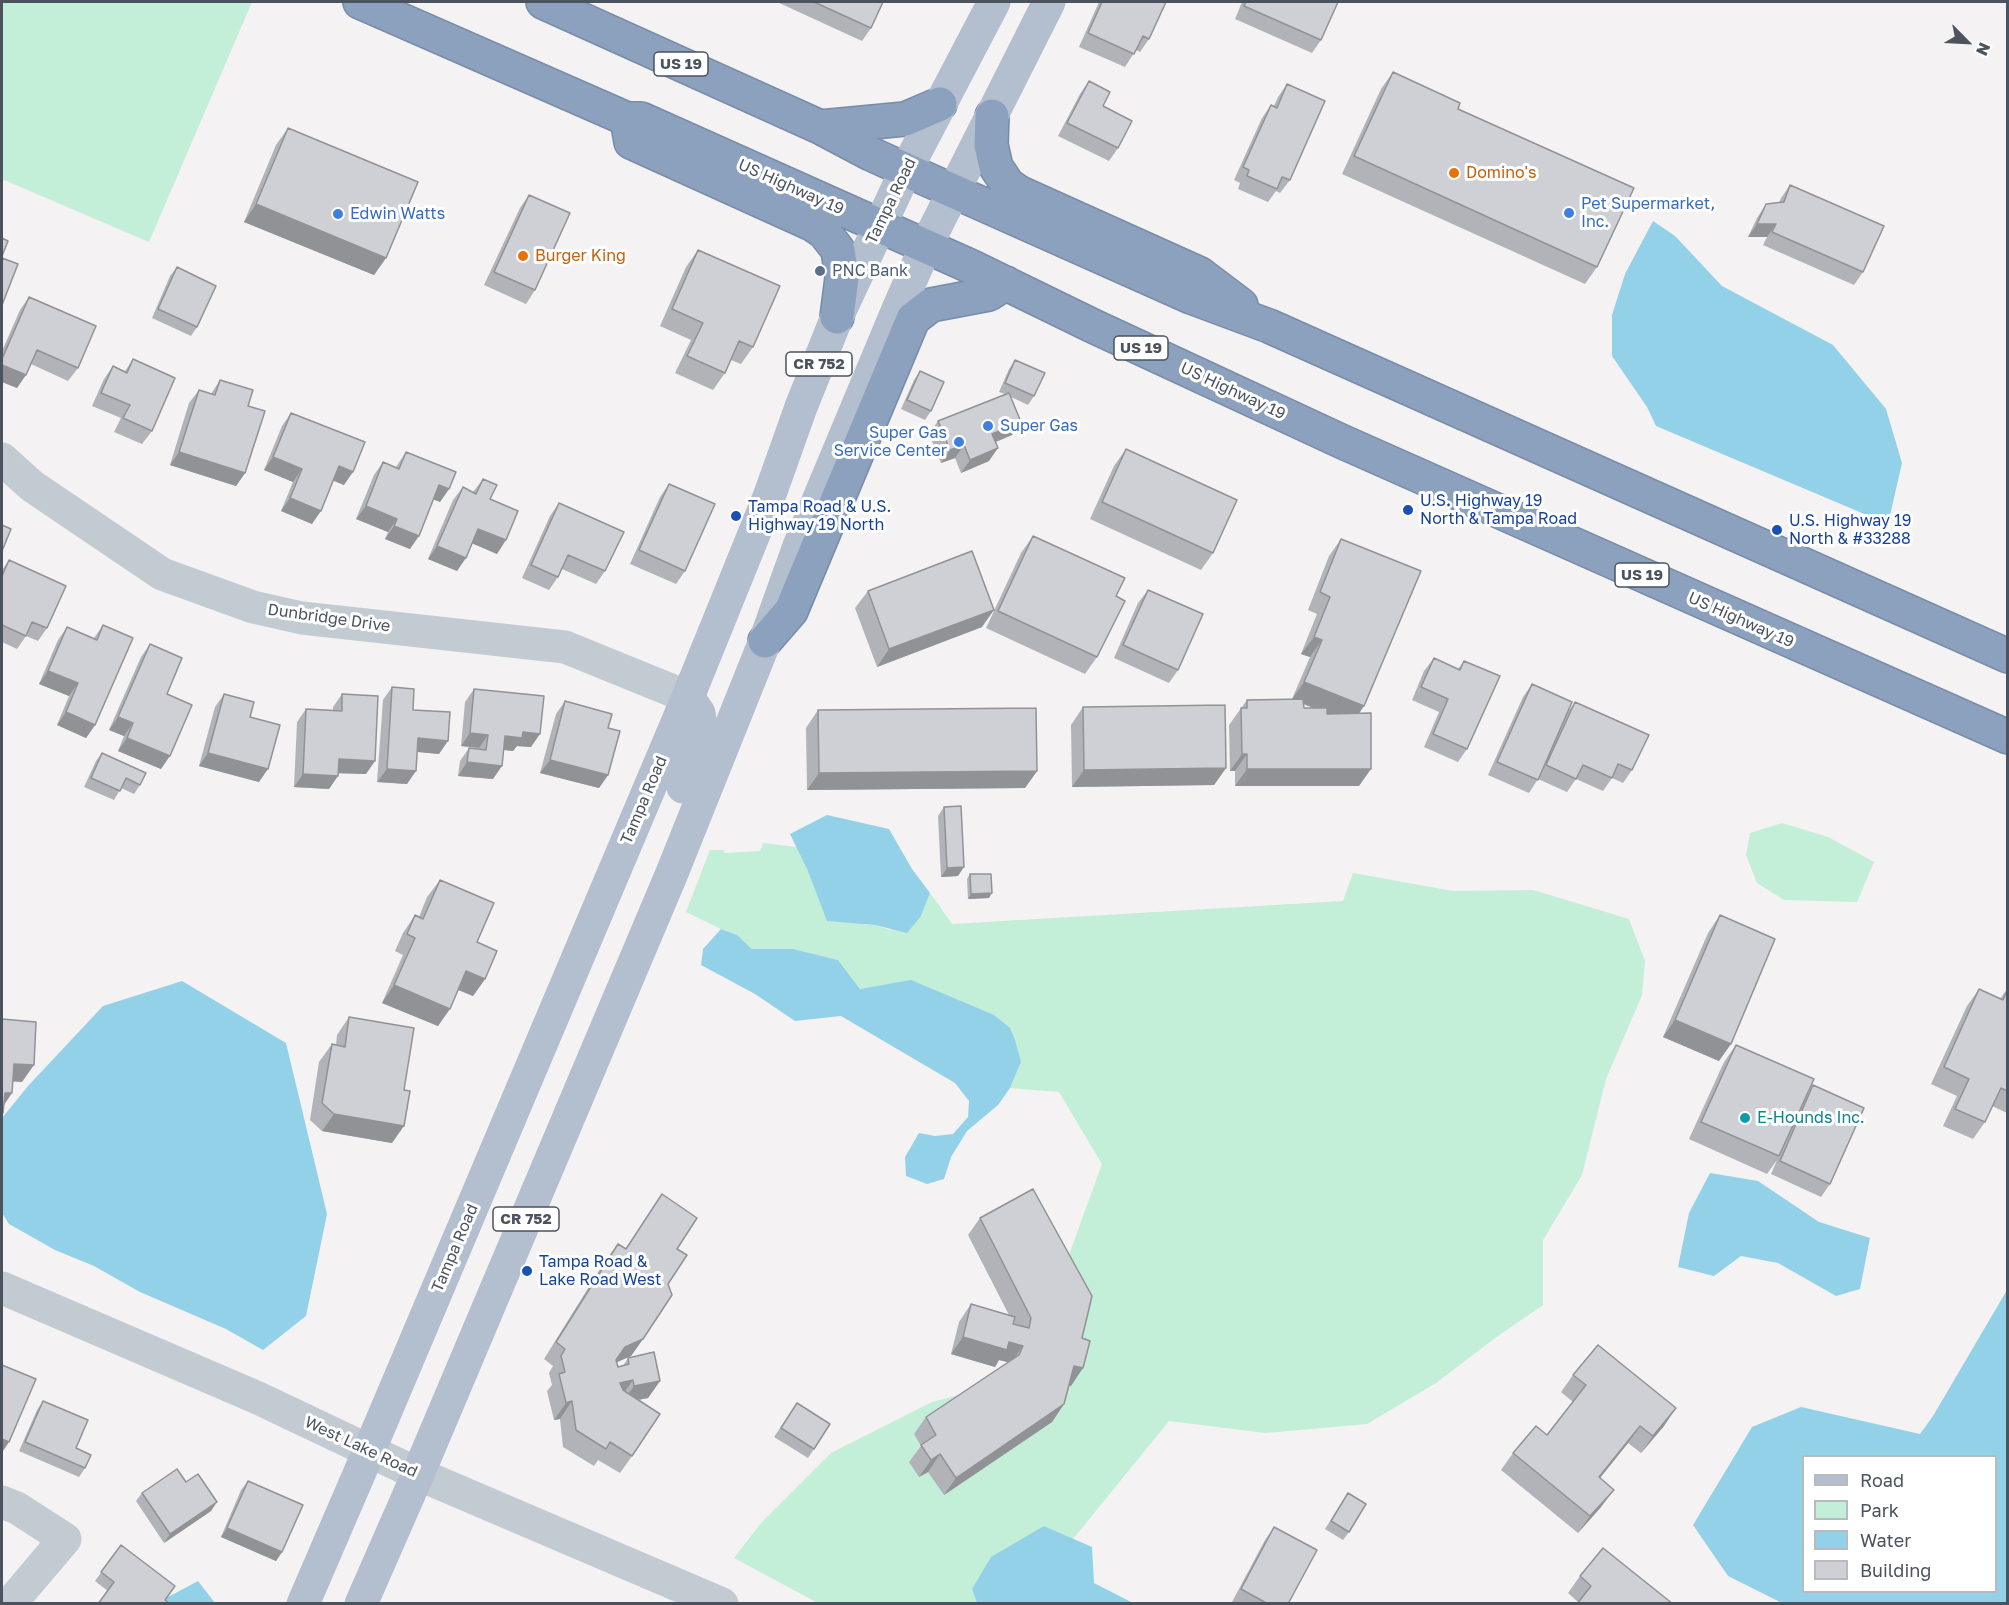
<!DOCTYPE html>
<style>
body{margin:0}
#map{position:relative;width:2009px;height:1605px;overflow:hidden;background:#f4f2f2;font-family:"Golos Text",sans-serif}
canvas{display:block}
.frame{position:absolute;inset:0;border:3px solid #4a535e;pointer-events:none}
.legend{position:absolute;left:1802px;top:1455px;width:195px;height:138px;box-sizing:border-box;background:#fff;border:2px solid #b7babf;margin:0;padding:8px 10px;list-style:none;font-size:18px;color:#4a535e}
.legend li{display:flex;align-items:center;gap:12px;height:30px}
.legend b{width:30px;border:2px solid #b7babf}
.north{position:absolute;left:1937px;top:12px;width:60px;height:60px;-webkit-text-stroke:4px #fff;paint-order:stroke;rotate:114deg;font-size:16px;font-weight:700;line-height:24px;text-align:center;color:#4a535e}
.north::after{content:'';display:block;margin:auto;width:21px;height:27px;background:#4a535e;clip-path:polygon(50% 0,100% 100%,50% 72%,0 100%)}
</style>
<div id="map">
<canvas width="2009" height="1605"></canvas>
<div class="frame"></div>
<ul class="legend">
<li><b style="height:8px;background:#b3bfce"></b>Road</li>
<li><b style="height:16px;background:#c3eed7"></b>Park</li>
<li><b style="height:16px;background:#93d1e9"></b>Water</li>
<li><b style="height:16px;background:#cfd0d6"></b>Building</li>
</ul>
<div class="north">N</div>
</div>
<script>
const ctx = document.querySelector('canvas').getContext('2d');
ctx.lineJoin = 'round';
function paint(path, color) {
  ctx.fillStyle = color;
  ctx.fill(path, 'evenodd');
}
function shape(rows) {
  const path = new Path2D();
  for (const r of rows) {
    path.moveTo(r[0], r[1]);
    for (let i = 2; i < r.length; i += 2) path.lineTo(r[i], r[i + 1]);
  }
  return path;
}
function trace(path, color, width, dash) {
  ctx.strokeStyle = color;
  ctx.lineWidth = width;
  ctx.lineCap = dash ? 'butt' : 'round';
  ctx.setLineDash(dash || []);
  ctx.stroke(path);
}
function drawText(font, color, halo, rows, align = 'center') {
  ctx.font = font + ' "Golos Text",sans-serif';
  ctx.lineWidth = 6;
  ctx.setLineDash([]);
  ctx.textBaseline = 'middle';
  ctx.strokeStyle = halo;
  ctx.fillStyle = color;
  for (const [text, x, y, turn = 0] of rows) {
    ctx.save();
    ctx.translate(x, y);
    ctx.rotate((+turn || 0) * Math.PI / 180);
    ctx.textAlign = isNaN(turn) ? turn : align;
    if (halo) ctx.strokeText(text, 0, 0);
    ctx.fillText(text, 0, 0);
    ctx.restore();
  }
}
paint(shape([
 [2,2,252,2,149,242,2,179],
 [1782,823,1828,837,1874,862,1857,902,1784,900,1757,883,1746,855,1750,833],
 [763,843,797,847,808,871,865,925,875,925,890,930,921,916,930,893,952,924,1343,901,1353,873,1453,891,1533,890,1629,919,1645,961,1642,995,1606,1079,1582,1175,1543,1240,1543,1305,1495,1338,1436,1383,1367,1424,1266,1433,1169,1421,1073,1539,1044,1526,972,1589,977,1603,818,1603,734,1558,761,1523,831,1453,932,1402,1042,1373,1069,1255,1102,1164,1059,1092,1010,1088,1021,1062,881,986,860,989,838,960,793,949,752,949,737,935,721,929,686,912,710,850,723,850,725,853,760,851]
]), '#c3eed7');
paint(shape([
 [1653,221,1675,236,1722,286,1833,345,1886,409,1902,463,1888,524,1656,426,1647,407,1612,356,1612,315,1625,274],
 [827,815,889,829,912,869,930,893,921,916,907,933,875,925,827,921,808,871,790,834],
 [721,929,737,935,752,949,793,949,838,960,860,989,911,980,994,1015,1010,1028,1015,1040,1021,1062,1010,1088,998,1105,967,1131,951,1157,944,1179,927,1184,906,1176,905,1157,919,1133,935,1136,953,1134,968,1117,969,1101,955,1083,841,1016,795,1021,755,994,701,965,703,949],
 [182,981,286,1043,327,1214,306,1316,263,1350,226,1329,140,1292,94,1266,55,1250,9,1224,2,1213,2,1118,28,1086,103,1006],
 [1710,1173,1758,1181,1819,1222,1870,1238,1860,1289,1836,1296,1778,1263,1741,1256,1714,1276,1678,1267,1689,1213],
 [2007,1290,2007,1603,1782,1603,1728,1576,1693,1525,1752,1427,1801,1407,1920,1434,1933,1416],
 [1996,1456,1996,1592,1804,1592,1804,1456],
 [1044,1526,1092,1547,1094,1583,1133,1603,977,1603,972,1589,991,1557],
 [198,1581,215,1603,155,1604]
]), '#93d1e9');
const highway = shape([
 [360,2,627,119,641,119,972,267,1093,326,1343,442,2008,737],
 [543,2,820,127,871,154,906,170,1191,297,1269,326,2008,656],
 [992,116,991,145,996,167,1008,185,1020,193,1200,274,1241,305],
 [627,119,631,142,812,224,824,232,838,250,842,278,837,317],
 [820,127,905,119,940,104],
 [765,641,791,611,913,319,931,305,989,294,1006,283]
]);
trace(highway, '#778ca9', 36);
trace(shape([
 [2,459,32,486,162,574,253,607,302,618,565,647,688,697],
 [2,1288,258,1398,418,1474,722,1604],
 [2,1502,17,1508,65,1539,10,1604]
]), '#c3cbd2', 33);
trace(shape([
 [683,787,698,752,701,728,699,713,688,697],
 [303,1604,369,1451,688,697,769,497,801,407,837,317,906,170,994,2],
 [361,1604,418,1474,672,873,765,641,799,546,898,309,926,246,1049,2]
]), '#b3bfce', 33);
trace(highway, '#8ca1bd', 33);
paint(shape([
 [777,2,883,2,871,28,862,41],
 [1099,2,1166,2,1149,39,1140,52,1136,50,1125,67,1079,47],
 [1242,2,1338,2,1321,40,1312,53,1235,19],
 [1393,72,1458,109,1597,267,1585,284,1342,174,1381,89],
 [1089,81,1103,106,1118,148,1109,161,1058,136,1080,94],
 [1287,84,1290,180,1280,193,1276,191,1268,202,1238,189,1240,183,1234,180,1262,118,1271,105,1274,106,1278,97],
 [288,128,386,258,374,275,244,222,276,145],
 [1790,185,1863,272,1854,285,1763,245,1767,237,1748,237,1757,218,1766,204,1779,203,1781,198],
 [529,195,535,290,526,304,484,285,520,208],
 [698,250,753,347,741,364,731,360,725,373,713,390,675,373,691,340,660,326,686,267],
 [177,267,197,327,191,336,152,318,170,276],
 [29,297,78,368,68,381,31,364,17,388,2,382,2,351,20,310],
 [133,359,152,431,142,444,114,432,121,418,92,406,104,379,113,366,125,371],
 [1015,360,1034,396,1028,405,1011,397,1021,422,1012,435,996,442,989,461,961,473,955,458,941,463,929,434,938,421,1005,394,999,392,1009,369],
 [920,371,931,411,925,420,901,409,914,380],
 [220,380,248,406,245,473,236,486,170,465,189,403,199,390,211,394],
 [291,413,344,485,333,480,312,524,281,511,293,482,264,470,282,426],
 [1126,449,1213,553,1201,570,1090,519,1114,466],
 [406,452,449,489,440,502,433,499,410,549,385,539,388,532,356,519,374,475,383,462,396,467],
 [483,479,490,499,497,554,472,543,457,571,428,559,453,500,463,487,473,492],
 [669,484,685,571,676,584,630,564,660,497],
 [559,503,605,571,596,584,562,569,558,577,549,590,522,578,550,516],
 [1033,536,1116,596,1097,657,1085,674,986,628,1021,553],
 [1341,539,1359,713,1359,786,1235,786,1235,771,1230,771,1229,725,1247,700,1292,699,1310,657,1301,654,1317,614,1308,610,1329,556],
 [1303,704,1313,708,1304,708],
 [9,560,47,628,38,641,26,636,17,649,2,642,2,570],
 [1148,590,1178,670,1169,683,1114,658,1138,603],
 [868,591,982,627,877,667,855,608],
 [103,625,95,725,86,738,57,725,69,696,39,684,58,640,67,627,94,638],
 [150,644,167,694,161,769,118,751,124,736,109,730,141,657],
 [1434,658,1458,669,1464,661,1467,749,1458,762,1424,747,1439,712,1412,700,1424,671],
 [1532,684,1567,713,1575,702,1632,770,1623,783,1612,778,1603,791,1576,779,1567,792,1538,779,1529,793,1488,775,1523,697],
 [392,687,413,710,439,754,417,752,407,784,377,782,383,700],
 [474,689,531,747,517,746,513,751,504,750,493,779,458,776,460,761,469,748,479,749,479,748,461,746,465,702],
 [224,694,250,717,259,782,199,766,215,707],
 [342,694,366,774,339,773,329,789,294,787,297,722,306,709,333,710,333,707],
 [565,701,608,728,608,775,599,788,540,773,556,714],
 [1083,707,1226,768,1214,785,1072,787,1071,725],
 [818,710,1037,771,1025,788,807,790,806,728],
 [102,753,140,785,134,794,121,788,114,800,84,787,96,761],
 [944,807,958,876,941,877,938,816],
 [970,874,989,898,968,899,967,879],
 [440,880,477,942,485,979,473,996,458,990,438,1026,382,1003,403,955,395,951,403,933,415,915,419,917,427,897],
 [1720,915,1719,1061,1663,1037,1708,933],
 [1979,989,2000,999,2007,989,2007,1113,1992,1106,1985,1122,1973,1139,1943,1126,1957,1096,1931,1084,1967,1006],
 [349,1017,404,1090,392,1143,322,1131,310,1120,319,1062,332,1044,336,1045,337,1035],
 [1736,1045,1807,1095,1813,1085,1830,1184,1821,1197,1771,1174,1777,1160,1767,1174,1689,1139,1724,1062],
 [662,1194,677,1249,668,1284,643,1339,631,1356,616,1362,618,1367,623,1366,628,1358,660,1381,648,1398,638,1400,632,1456,620,1473,598,1460,594,1466,563,1447,560,1419,554,1420,547,1391,552,1385,549,1373,553,1366,544,1359,605,1261,618,1244,626,1249],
 [980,1218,1071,1386,1069,1385,1064,1404,1052,1422,944,1495,928,1472,919,1477,909,1462,921,1446,914,1434,926,1417,1009,1362,999,1360,995,1367,951,1354,959,1322,971,1304,1009,1315,968,1235],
 [1573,1375,1664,1426,1641,1453,1628,1443,1600,1478,1601,1507,1578,1533,1501,1470,1513,1453,1547,1435,1573,1402,1561,1392],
 [43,1401,76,1448,85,1468,79,1477,19,1451,37,1410],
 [797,1403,814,1449,808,1458,774,1437],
 [248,1481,282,1552,276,1561,221,1537,241,1490],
 [186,1482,211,1511,164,1543,136,1501,142,1493],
 [1348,1493,1349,1532,1343,1540,1325,1529],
 [1274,1527,1288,1604,1234,1604,1232,1602,1265,1540],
 [121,1545,165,1600,108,1591,95,1581],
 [1580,1576,1673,1604,1578,1602,1568,1593]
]), '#b2b3b8');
paint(shape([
 [256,204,386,258,374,275,244,222],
 [1757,224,1776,224,1767,237,1748,237],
 [2,365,26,375,17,388,2,382],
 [1021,422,1012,435,983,447,992,434],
 [964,445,955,458,941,463,950,450],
 [998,448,989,461,961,473,970,460],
 [179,452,245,473,236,486,170,465],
 [273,457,302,469,293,482,264,470],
 [339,466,353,472,344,485,329,479],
 [439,485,449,489,440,502,430,498],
 [290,498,321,511,312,524,281,511],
 [366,506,397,519,388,532,356,519],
 [394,526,419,536,410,549,385,539],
 [478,529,506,540,497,554,469,542],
 [437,546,466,558,457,571,428,559],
 [994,610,982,627,877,667,889,649],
 [1314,637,1322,640,1310,657,1301,654],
 [48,671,78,683,69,696,39,684],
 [1304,682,1364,706,1352,724,1292,699],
 [66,712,95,725,86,738,57,725],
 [118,717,133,723,124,736,109,730],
 [523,732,540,734,531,747,517,746,513,751,496,749,505,736],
 [470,733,488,735,479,748,461,746],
 [127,738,170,756,161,769,118,751],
 [418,738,448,741,439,754,409,751],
 [208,753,268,769,259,782,199,766],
 [1242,754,1247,754,1235,771,1230,771],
 [339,759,375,761,366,774,330,773],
 [550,760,608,775,599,788,540,773],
 [467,762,502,766,493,779,458,776],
 [1226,768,1214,785,1072,787,1084,770],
 [387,769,416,771,407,784,377,782],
 [1247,769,1371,769,1359,786,1235,786],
 [1037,771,1025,788,807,790,819,773],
 [303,774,338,776,329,789,294,787],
 [964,867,958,876,941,877,947,868],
 [992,893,989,898,968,899,971,894],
 [466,971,485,979,473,996,454,988],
 [394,985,450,1009,438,1026,382,1003],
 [1675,1020,1731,1044,1719,1061,1663,1037],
 [14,1064,34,1065,22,1082,2,1081],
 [5,1093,12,1093,2,1108],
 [334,1114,404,1126,392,1143,322,1131],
 [963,1337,1009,1342,1023,1346,1011,1363,999,1360,995,1367,951,1354],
 [643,1339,631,1356,613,1364,625,1347],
 [1074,1366,1083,1368,1071,1386,1062,1383],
 [633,1380,621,1397,620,1383],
 [660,1381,648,1398,622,1403,634,1386],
 [572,1401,560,1419,554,1420,566,1403],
 [1064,1404,1052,1422,944,1495,956,1478],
 [1676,1408,1664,1426,1641,1453,1653,1436],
 [1640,1426,1628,1443,1587,1494,1599,1477],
 [2,1439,9,1442,3,1451,2,1450],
 [940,1454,928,1472,919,1477,931,1460],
 [1614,1490,1601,1507,1578,1533,1590,1516],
 [217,1502,211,1511,164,1543,170,1534],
 [227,1528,282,1552,276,1561,221,1537]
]), '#919296');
const building = shape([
 [814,2,883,2,871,28,814,2],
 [1102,2,1166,2,1149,39,1143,36,1134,54,1088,33,1102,2],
 [1246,2,1338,2,1321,40,1244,6,1246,2],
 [1393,72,1460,103,1458,109,1634,188,1597,267,1354,156,1393,72],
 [1089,81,1110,92,1103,106,1132,121,1118,148,1067,123,1089,81],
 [1287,84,1325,101,1290,180,1282,177,1277,189,1247,176,1249,170,1243,167,1271,105,1277,108,1287,84],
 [288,128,418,182,386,258,256,204,288,128],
 [1790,185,1884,226,1863,272,1772,232,1776,224,1757,224,1766,204,1784,202,1790,185],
 [529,195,570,213,535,290,494,272,529,195],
 [2,238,8,241,2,256,2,238],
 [698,250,780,286,753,347,739,341,725,373,687,356,703,323,672,309,698,250],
 [2,258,18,264,2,305,2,258],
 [177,267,216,286,197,327,158,309,177,267],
 [29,297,96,326,78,368,37,350,26,375,2,365,2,359,29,297],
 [133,359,175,378,152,431,123,418,130,405,101,393,113,366,127,373,133,359],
 [1015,360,1045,373,1034,396,1005,383,1015,360],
 [920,371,944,382,931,411,907,400,920,371],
 [220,380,253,390,248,406,265,411,245,473,179,452,199,390,215,395,220,380],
 [1009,393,1021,422,992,434,998,448,970,460,964,445,950,450,938,421,1009,393],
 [291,413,365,442,353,472,339,466,321,511,290,498,302,469,273,457,291,413],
 [1126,449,1237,500,1213,553,1102,502,1126,449],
 [406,452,456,472,449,489,439,485,419,536,394,526,397,519,366,506,383,462,399,469,406,452],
 [483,479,497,485,490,499,518,511,506,540,478,529,466,558,437,546,463,487,476,494,483,479],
 [669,484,715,504,685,571,639,550,669,484],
 [559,503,624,532,605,571,568,555,558,577,531,565,559,503],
 [2,525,11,529,2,551,2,525],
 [1033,536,1125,578,1116,596,1125,601,1097,657,998,611,1033,536],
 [1341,539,1421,571,1364,706,1304,682,1322,640,1314,637,1330,597,1320,592,1341,539],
 [972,551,994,610,889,649,868,591,972,551],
 [9,560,66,586,47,628,32,622,26,636,2,625,2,576,9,560],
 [1148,590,1203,614,1178,670,1123,645,1148,590],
 [103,625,133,638,95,725,66,712,78,683,48,671,67,627,97,640,103,625],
 [150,644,182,658,167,694,192,705,170,756,127,738,133,723,118,717,150,644],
 [1434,658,1460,670,1464,661,1500,676,1467,749,1433,734,1448,699,1421,687,1434,658],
 [1532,684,1572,702,1538,780,1497,762,1532,684],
 [392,687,414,689,413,710,450,712,448,741,418,738,416,771,387,769,392,687],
 [474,689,544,696,540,734,523,732,522,738,505,736,502,766,467,762,469,748,486,750,488,735,470,733,474,689],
 [224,694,254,702,250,717,280,725,268,769,208,753,224,694],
 [342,694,378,696,375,761,339,759,338,776,303,774,306,709,342,711,342,694],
 [1303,699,1304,708,1327,708,1327,714,1371,713,1371,769,1247,769,1247,754,1242,754,1241,708,1247,708,1247,700,1303,699],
 [565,701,612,714,608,728,620,731,608,775,550,760,565,701],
 [1575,702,1649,735,1632,770,1618,764,1612,778,1583,765,1576,779,1546,765,1575,702],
 [1225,705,1226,768,1084,770,1083,707,1225,705],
 [1036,708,1037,771,819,773,818,710,1036,708],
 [102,753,146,773,140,785,126,778,120,791,91,778,102,753],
 [961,806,964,867,947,868,944,807,961,806],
 [970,874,991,874,992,893,971,894,970,874],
 [440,880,494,903,477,942,497,951,485,979,466,971,450,1009,394,985,415,938,407,934,415,915,423,919,440,880],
 [1720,915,1775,939,1731,1044,1675,1020,1720,915],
 [1979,989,2003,1000,2007,991,2007,1091,2001,1088,1985,1122,1955,1109,1969,1079,1944,1067,1979,989],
 [349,1017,414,1028,404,1090,410,1091,404,1126,334,1114,322,1103,332,1044,345,1047,349,1017],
 [2,1019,36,1022,34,1065,14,1064,12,1093,5,1093,3,1113,2,1113,2,1019],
 [1736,1045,1814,1079,1779,1156,1701,1122,1736,1045],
 [1813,1085,1864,1108,1830,1184,1780,1161,1813,1085],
 [1033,1189,1092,1296,1082,1338,1090,1341,1083,1368,1074,1366,1064,1404,956,1478,940,1454,931,1460,921,1445,936,1435,926,1417,1019,1355,1023,1346,1009,1342,1007,1350,963,1337,971,1304,1015,1317,1013,1324,1029,1328,1031,1318,980,1218,1033,1189],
 [662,1194,697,1218,677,1249,687,1255,668,1284,672,1295,643,1339,625,1347,616,1360,618,1367,629,1364,628,1358,654,1352,660,1381,634,1386,633,1380,620,1383,623,1390,660,1414,632,1456,610,1442,606,1449,576,1430,572,1401,566,1403,559,1374,565,1372,561,1356,565,1349,556,1342,618,1244,626,1249,662,1194],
 [1598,1345,1676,1408,1653,1436,1640,1426,1599,1477,1614,1490,1590,1516,1513,1453,1536,1426,1547,1435,1586,1385,1573,1375,1598,1345],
 [2,1365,36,1379,9,1442,2,1439,2,1365],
 [43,1401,88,1420,76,1448,91,1455,85,1468,25,1442,43,1401],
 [797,1403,830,1424,814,1449,781,1428,797,1403],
 [177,1469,186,1482,198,1474,217,1502,170,1534,142,1493,177,1469],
 [248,1481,303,1505,282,1552,227,1528,248,1481],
 [1348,1493,1366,1504,1349,1532,1331,1521,1348,1493],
 [1274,1527,1317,1550,1288,1604,1268,1604,1241,1589,1274,1527],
 [121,1545,175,1586,165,1600,170,1604,98,1604,114,1582,101,1572,121,1545],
 [1603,1548,1673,1604,1577,1604,1591,1586,1580,1576,1603,1548]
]);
paint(building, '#cfd0d6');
trace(building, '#919296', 1.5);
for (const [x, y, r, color] of [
 [1454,173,6,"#e8710a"],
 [1569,213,6,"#3f7fe0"],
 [338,214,6,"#3f7fe0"],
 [523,256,6,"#e8710a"],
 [820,271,6,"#5c6f8a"],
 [988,426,6,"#3f7fe0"],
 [959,442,6,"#3f7fe0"],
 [1408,510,6,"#1a4fb4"],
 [736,516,6,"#1a4fb4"],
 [1777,530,6,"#1a4fb4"],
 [1745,1118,6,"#0f9aa8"],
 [527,1271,6,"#1a4fb4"]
]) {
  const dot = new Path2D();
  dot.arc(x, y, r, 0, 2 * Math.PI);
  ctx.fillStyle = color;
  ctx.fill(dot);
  trace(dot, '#fff', 2);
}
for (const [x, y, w] of [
 [681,64,54],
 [1141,348,54],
 [819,364,66],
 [1642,575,54],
 [526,1219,66]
]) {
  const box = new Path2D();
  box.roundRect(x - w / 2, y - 12, w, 24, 4.5);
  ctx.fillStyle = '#fff';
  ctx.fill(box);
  trace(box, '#4a535e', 1.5);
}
drawText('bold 15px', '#4a535e', null, [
 ["US 19",681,64],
 ["US 19",1141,348],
 ["CR 752",819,364],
 ["US 19",1642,575],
 ["CR 752",526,1219]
]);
drawText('16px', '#c56008', '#fff', [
 ["Domino's",1466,173],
 ["Burger King",535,256]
], 'left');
drawText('16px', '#4a535e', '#fff', [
 ["US Highway 19",791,187,24],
 ["Tampa Road",891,201,-64],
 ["US Highway 19",1233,391,25],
 ["Dunbridge Drive",329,618,8],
 ["US Highway 19",1741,620,24],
 ["Tampa Road",644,800,-67],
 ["Tampa Road",455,1248,-67],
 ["West Lake Road",361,1447,25]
]);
drawText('16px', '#366cbe', '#fff', [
 ["Pet Supermarket,",1581,204],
 ["Inc.",1581,222],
 ["Edwin Watts",350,214],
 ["Super Gas",1000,426],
 ["Super Gas",947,433,"right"],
 ["Service Center",947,451,"right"]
], 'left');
drawText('16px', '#4e5e75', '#fff', [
 ["PNC Bank",832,271]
], 'left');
drawText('16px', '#164399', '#fff', [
 ["U.S. Highway 19",1420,501],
 ["North & Tampa Road",1420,519],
 ["Tampa Road & U.S.",748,507],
 ["Highway 19 North",748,525],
 ["U.S. Highway 19",1789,521],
 ["North & #33288",1789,539],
 ["Tampa Road &",539,1262],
 ["Lake Road West",539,1280]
], 'left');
drawText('16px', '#0d838f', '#fff', [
 ["E-Hounds Inc.",1757,1118]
], 'left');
</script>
